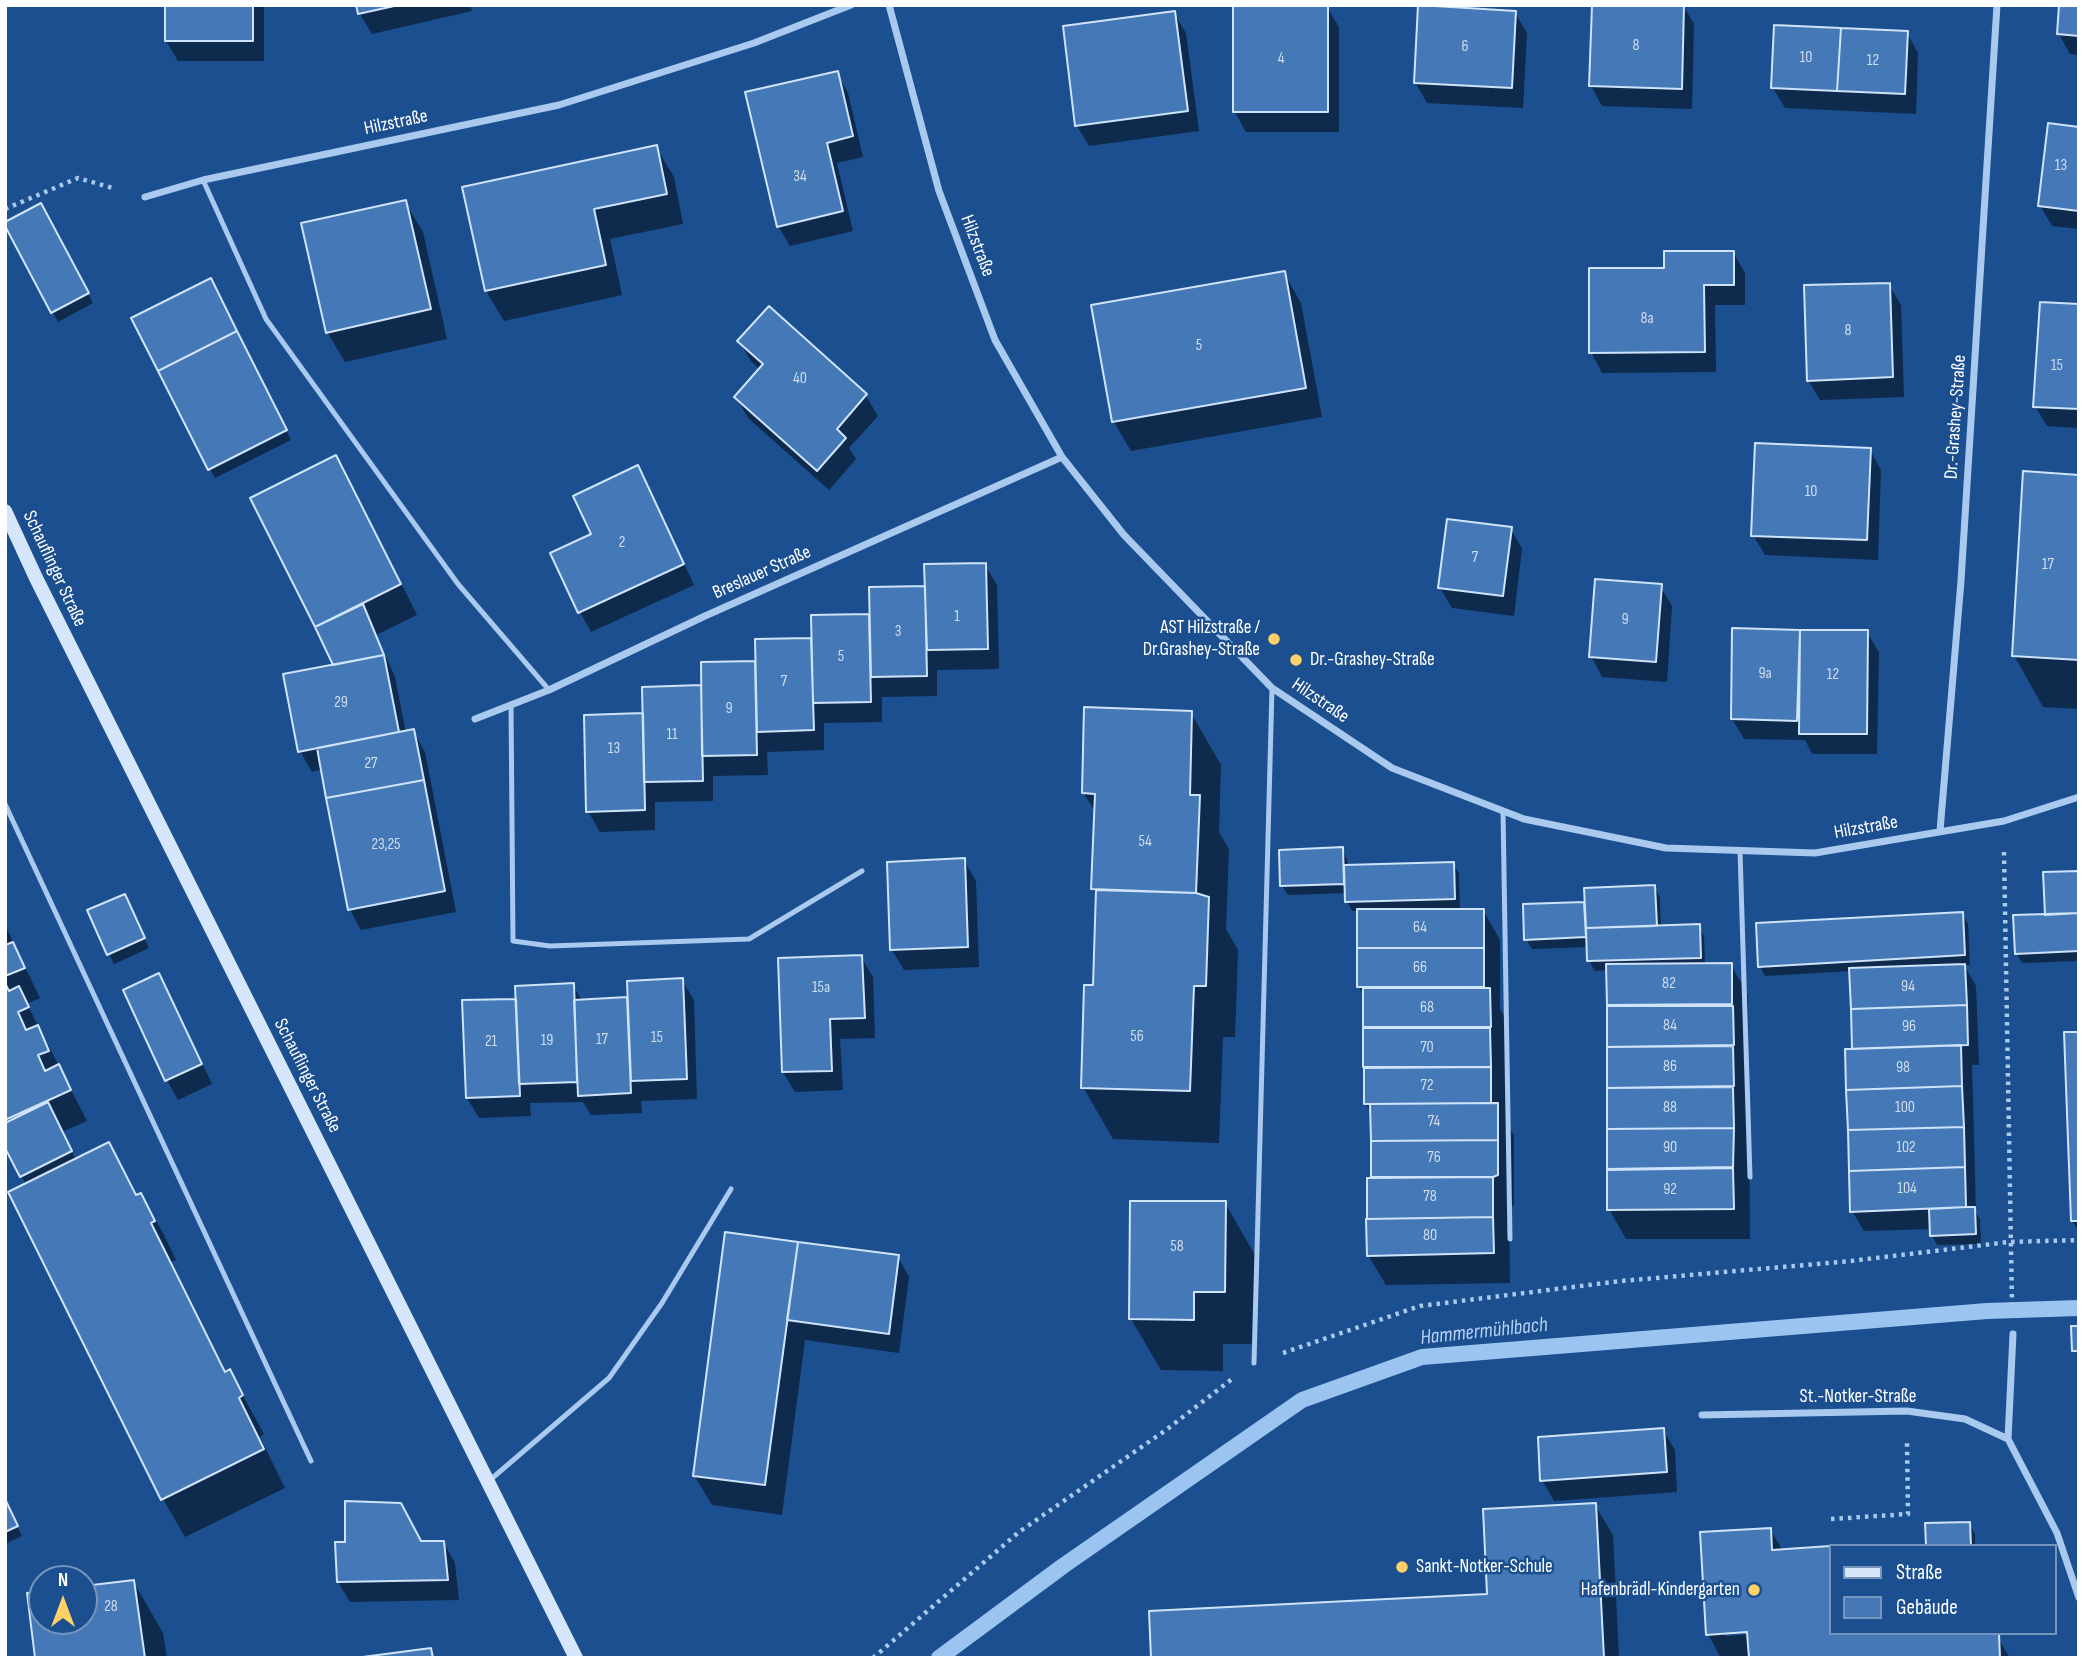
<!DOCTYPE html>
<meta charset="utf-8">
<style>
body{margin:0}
#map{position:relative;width:2084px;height:1663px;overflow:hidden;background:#1b4f8f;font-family:"Sofia Sans Condensed",sans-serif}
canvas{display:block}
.frame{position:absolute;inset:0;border:7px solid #fff;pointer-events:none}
.legend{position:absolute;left:1829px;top:1544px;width:228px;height:91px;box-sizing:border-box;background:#1b4f8f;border:2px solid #7695bc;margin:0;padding:9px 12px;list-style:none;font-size:21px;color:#fff}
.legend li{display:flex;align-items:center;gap:14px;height:35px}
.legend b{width:35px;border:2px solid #7695bc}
.north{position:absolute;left:28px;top:1565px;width:70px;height:70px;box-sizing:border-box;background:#1b4f8f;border:2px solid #7695bc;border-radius:50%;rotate:0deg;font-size:19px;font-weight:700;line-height:28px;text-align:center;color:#fff}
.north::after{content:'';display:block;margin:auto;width:24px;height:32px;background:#ffd166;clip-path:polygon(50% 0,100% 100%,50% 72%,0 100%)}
</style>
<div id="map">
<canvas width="2084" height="1663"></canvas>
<div class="frame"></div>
<ul class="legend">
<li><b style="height:9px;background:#d6e6fa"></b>Straße</li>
<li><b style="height:19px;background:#4478b7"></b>Gebäude</li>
</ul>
<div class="north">N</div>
</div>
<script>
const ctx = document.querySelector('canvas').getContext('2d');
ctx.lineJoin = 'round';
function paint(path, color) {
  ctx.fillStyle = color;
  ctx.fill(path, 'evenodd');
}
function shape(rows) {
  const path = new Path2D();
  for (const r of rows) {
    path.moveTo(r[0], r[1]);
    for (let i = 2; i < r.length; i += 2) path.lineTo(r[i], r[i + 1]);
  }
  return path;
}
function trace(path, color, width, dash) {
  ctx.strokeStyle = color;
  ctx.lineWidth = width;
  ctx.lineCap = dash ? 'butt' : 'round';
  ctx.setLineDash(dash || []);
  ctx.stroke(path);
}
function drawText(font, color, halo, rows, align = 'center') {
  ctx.font = font + ' "Sofia Sans Condensed",sans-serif';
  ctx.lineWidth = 5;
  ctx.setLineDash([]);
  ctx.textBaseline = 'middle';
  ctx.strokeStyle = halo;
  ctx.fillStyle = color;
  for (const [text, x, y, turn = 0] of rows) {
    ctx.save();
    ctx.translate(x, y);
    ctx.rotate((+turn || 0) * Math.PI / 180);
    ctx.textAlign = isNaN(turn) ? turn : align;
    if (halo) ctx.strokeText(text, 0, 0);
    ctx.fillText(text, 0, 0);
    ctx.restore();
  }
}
paint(shape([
 [166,5,264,5,264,61,178,61,166,41],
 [358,5,470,5,472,11,372,34,360,14],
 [1683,5,1694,24,1692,109,1602,106,1591,86],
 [2079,5,2079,55,2070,54,2059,34],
 [1327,7,1339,27,1339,132,1246,132,1235,112],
 [1174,13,1186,33,1199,131,1089,146,1077,126],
 [1515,13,1527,33,1523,108,1427,103,1415,82],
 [1907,33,1918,53,1916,114,1785,108,1773,88],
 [837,73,848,93,863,157,837,163,853,231,790,246,778,226],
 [2079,129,2079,229,2052,226,2040,205],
 [656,147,674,177,683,224,610,239,622,295,504,321,486,291,464,188],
 [405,202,423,232,447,339,345,362,327,332],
 [46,215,93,303,58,322,6,224],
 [1733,252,1745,273,1745,305,1715,305,1716,372,1602,373,1591,352,1666,270],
 [1284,273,1301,303,1322,417,1131,451,1114,422],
 [1889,285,1901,305,1904,397,1820,400,1808,380],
 [216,290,291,440,215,478,210,469],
 [2079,306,2079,428,2047,426,2035,406],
 [769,309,866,396,878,416,849,448,856,459,829,490,748,418,736,397,760,370,751,361,739,341],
 [1870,450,1881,470,1878,560,1765,555,1753,535],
 [335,457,353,487,417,615,376,635,395,677,406,733,413,731,425,752,456,912,361,930,350,910,323,769,312,772,300,751,335,666,253,499],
 [2079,477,2079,709,2043,707,2014,655],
 [649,488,694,585,591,632,580,612,593,535],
 [1511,529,1522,549,1514,616,1452,608,1440,588],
 [985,565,997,585,999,669,937,670,937,696,882,697,882,722,824,723,824,750,767,752,768,775,713,776,713,801,655,802,655,830,600,832,588,811,645,715,644,689,702,687,702,664,757,663,757,640,813,639,813,617,871,616,927,587],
 [1660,586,1672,606,1667,682,1602,677,1591,656],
 [1734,630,1867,632,1879,652,1877,754,1812,754,1805,740,1744,739,1732,719],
 [1191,713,1221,765,1219,832,1229,849,1226,929,1238,950,1235,1037,1223,1037,1219,1143,1113,1139,1083,1087,1095,987,1098,898,1093,888,1096,813,1083,792],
 [1342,849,1347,859,1348,866,1453,864,1459,873,1460,910,1483,910,1500,940,1500,1009,1506,1020,1507,1124,1514,1135,1514,1205,1509,1207,1510,1283,1386,1285,1368,1255,1373,1180,1372,1115,1366,1104,1365,998,1359,987,1359,911,1352,911,1347,901,1346,893,1288,895,1282,886],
 [964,860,976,881,979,967,904,970,892,950],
 [2079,873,2079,961,2022,963,2016,953],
 [1654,887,1660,897,1661,928,1699,926,1704,936,1705,965,1731,965,1748,995,1750,1239,1626,1239,1609,1209,1608,1008,1611,1008,1608,1004,1608,970,1595,971,1589,961,1588,947,1532,949,1526,939,1525,906,1586,903],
 [129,906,149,948,114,964,89,911],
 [1962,914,1968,924,1970,965,1964,965,1976,986,1979,1065,1972,1065,1976,1213,1980,1219,1981,1244,1937,1245,1932,1235,1932,1229,1864,1231,1852,1211,1854,1051,1851,971,1765,976,1760,966],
 [5,925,40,998,27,1004,87,1121,62,1132,76,1160,109,1144,138,1196,141,1195,163,1233,176,1260,171,1262,227,1373,230,1372,264,1434,260,1437,285,1488,185,1537,163,1499,26,1185,11,1155,5,1157],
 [861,957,873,977,875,1038,840,1039,843,1090,795,1092,783,1072],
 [159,975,170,995,212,1084,178,1100,167,1080],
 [682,980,694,1000,697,1099,641,1101,642,1113,591,1115,583,1102,530,1103,531,1116,479,1118,467,1098,518,1000,573,985,582,1001,629,999],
 [2079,1034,2079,1232,2072,1221],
 [1225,1203,1255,1255,1254,1344,1223,1344,1223,1371,1161,1370,1131,1319],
 [727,1234,898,1257,909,1277,899,1353,805,1340,782,1515,712,1505,694,1475],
 [1663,1430,1675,1450,1677,1492,1554,1501,1542,1480],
 [5,1500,22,1536,5,1544],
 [1595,1505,1613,1535,1619,1658,1153,1658,1489,1596],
 [1969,1524,1975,1534,1975,1546,1928,1546],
 [1770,1529,1783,1551,1830,1548,1830,1633,1995,1633,2010,1658,1721,1658,1708,1634],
 [1756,1630,1756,1634,1725,1636,1725,1632],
 [421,1542,443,1542,455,1563,459,1600,350,1602,338,1582],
 [133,1581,163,1633,167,1658,37,1658,42,1592,42,1621,84,1621,84,1587]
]), '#0007');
trace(shape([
 [939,1658,1063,1566,1302,1400,1422,1357,1987,1311,2079,1308]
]), '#9cc4f0', 16);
const building = shape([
 [165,5,253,5,253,41,165,41,165,5],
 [356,5,399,5,358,14,356,5],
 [1233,5,1328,5,1328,112,1233,112,1233,5],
 [1418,5,1516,11,1512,88,1414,83,1418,5],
 [1592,5,1684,5,1682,89,1589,86,1592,5],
 [2059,5,2079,5,2079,36,2057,34,2059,5],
 [1175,11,1188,111,1075,126,1063,26,1175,11],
 [1774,25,1841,28,1837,91,1771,88,1774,25],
 [1841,28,1908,31,1905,94,1837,91,1841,28],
 [838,71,853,136,827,143,843,211,777,227,745,92,838,71],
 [2048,123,2079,127,2079,211,2038,206,2048,123],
 [657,145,667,194,594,209,606,265,485,291,462,187,657,145],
 [406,200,431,309,326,333,301,223,406,200],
 [41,203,89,293,51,313,5,226,5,222,41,203],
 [1664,251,1734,251,1734,285,1704,285,1705,352,1589,353,1589,268,1664,268,1664,251],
 [1285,271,1306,388,1112,422,1091,305,1285,271],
 [211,278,237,331,158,371,131,318,211,278],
 [1890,283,1893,377,1807,381,1804,285,1890,283],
 [2040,302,2079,304,2079,409,2033,407,2040,302],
 [769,306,867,394,837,429,846,438,817,471,734,397,763,364,737,341,769,306],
 [237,331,287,430,208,470,158,371,237,331],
 [1755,443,1871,448,1867,540,1751,536,1755,443],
 [336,455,401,584,315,627,250,498,336,455],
 [638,465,684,564,578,613,550,553,591,534,573,496,638,465],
 [2023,471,2079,475,2079,660,2012,656,2023,471],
 [1447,519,1512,527,1503,596,1438,588,1447,519],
 [986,563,988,649,927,650,924,564,986,563],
 [1595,579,1662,584,1656,662,1589,657,1595,579],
 [925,586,927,676,871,677,869,587,925,586],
 [363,604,384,655,333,665,315,627,363,604],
 [869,614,871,702,813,703,811,615,869,614],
 [1732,628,1800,630,1797,721,1731,719,1732,628],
 [1800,630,1868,630,1867,734,1799,734,1800,630],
 [811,638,814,730,757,732,755,639,811,638],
 [384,655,399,732,298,752,283,674,384,655],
 [755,661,757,755,702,756,701,662,755,661],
 [701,685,703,781,644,782,642,687,701,685],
 [1084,707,1192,711,1190,795,1200,795,1196,893,1091,889,1095,794,1082,793,1084,707],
 [643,713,645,810,586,812,584,715,643,713],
 [414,729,424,780,326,798,317,748,414,729],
 [424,780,445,891,348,910,326,798,424,780],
 [1343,847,1344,884,1280,886,1279,850,1343,847],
 [965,858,968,947,890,950,887,862,965,858],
 [1454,862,1455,899,1345,902,1344,865,1454,862],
 [2079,871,2079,913,2045,915,2043,872,2079,871],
 [1655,885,1657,926,1586,928,1584,888,1655,885],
 [1096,890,1196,893,1209,897,1206,986,1194,986,1190,1091,1081,1088,1084,985,1093,985,1096,890],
 [125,894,145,938,107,955,87,910,125,894],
 [1584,902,1586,937,1524,940,1523,904,1584,902],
 [1357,909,1484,909,1484,948,1357,948,1357,909],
 [1963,912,1965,955,1758,967,1756,923,1963,912],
 [2079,913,2079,951,2015,954,2013,915,2079,913],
 [1700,924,1701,958,1587,961,1586,928,1700,924],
 [13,942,25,968,5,976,5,945,13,942],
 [1357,948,1484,948,1484,987,1357,987,1357,948],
 [862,955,865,1018,830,1019,832,1071,782,1072,778,958,862,955],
 [1732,963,1732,1004,1607,1005,1606,964,1732,963],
 [1965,964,1967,1005,1851,1009,1849,968,1965,964],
 [159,973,202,1064,165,1081,123,990,159,973],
 [683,978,687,1079,631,1081,627,981,683,978],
 [5,983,9,991,19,986,29,1007,18,1012,26,1030,38,1025,49,1051,38,1055,45,1071,59,1064,71,1090,5,1120,5,983],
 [574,983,577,1082,519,1084,515,986,574,983],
 [1363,988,1490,988,1491,1027,1363,1027,1363,988],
 [627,997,631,1093,578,1096,574,1000,627,997],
 [516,999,520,1096,466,1098,462,1000,516,999],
 [1967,1005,1968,1045,1852,1049,1851,1009,1967,1005],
 [1607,1006,1733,1006,1734,1045,1607,1047,1607,1006],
 [1363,1028,1490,1028,1491,1067,1363,1067,1363,1028],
 [2064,1032,2079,1032,2079,1221,2071,1221,2064,1032],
 [1961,1045,1962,1086,1846,1090,1845,1049,1961,1045],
 [1733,1046,1734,1086,1607,1088,1607,1047,1733,1046],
 [1491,1067,1491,1103,1364,1104,1364,1068,1491,1067],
 [1962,1086,1964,1127,1848,1130,1846,1090,1962,1086],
 [1733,1087,1734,1128,1607,1129,1607,1088,1733,1087],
 [48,1102,72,1151,20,1177,5,1148,5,1123,48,1102],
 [1498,1103,1498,1140,1371,1141,1370,1104,1498,1103],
 [1964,1127,1965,1167,1849,1171,1848,1130,1964,1127],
 [1734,1128,1733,1167,1607,1169,1607,1129,1734,1128],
 [1498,1140,1498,1175,1493,1177,1371,1177,1371,1141,1498,1140],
 [109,1142,136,1195,141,1193,155,1221,151,1223,225,1372,230,1369,243,1395,239,1398,264,1449,161,1500,8,1192,109,1142],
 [1965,1167,1966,1207,1850,1212,1849,1171,1965,1167],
 [1733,1168,1734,1209,1607,1210,1607,1170,1733,1168],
 [1493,1177,1493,1217,1367,1219,1367,1178,1493,1177],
 [1130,1201,1226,1201,1225,1292,1194,1292,1194,1320,1129,1319,1130,1201],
 [1966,1207,1975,1207,1976,1234,1930,1236,1929,1209,1966,1207],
 [1493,1217,1494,1253,1367,1256,1366,1219,1493,1217],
 [725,1232,798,1242,765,1485,693,1476,725,1232],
 [798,1242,899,1255,889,1334,787,1320,798,1242],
 [2071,1326,2079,1326,2079,1351,2072,1351,2071,1326],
 [1664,1428,1667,1472,1540,1481,1538,1437,1664,1428],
 [5,1499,18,1526,5,1532,5,1499],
 [345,1501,401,1503,421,1541,444,1541,448,1580,337,1582,335,1542,345,1542,345,1501],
 [1596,1503,1604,1658,1151,1658,1149,1611,1487,1594,1483,1509,1596,1503],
 [1970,1522,1971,1546,1926,1546,1925,1523,1970,1522],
 [1771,1528,1772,1550,1830,1546,1830,1633,1999,1634,2000,1658,1749,1658,1747,1632,1706,1635,1700,1532,1771,1528],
 [134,1580,145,1658,35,1658,27,1593,42,1591,42,1621,84,1621,84,1586,134,1580],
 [431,1648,433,1658,355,1658,431,1648]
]);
paint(building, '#4478b7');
trace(building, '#cfe3fa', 2);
trace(shape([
 [5,209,78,178,116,189],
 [2004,852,2012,1305],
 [1283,1353,1420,1306,1621,1281,1851,1261,2009,1242,2079,1240],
 [1831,1519,1908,1514,1907,1443],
 [873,1658,1019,1532,1166,1430,1232,1379]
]), '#a9c9ee', 4.5, [3.5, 5]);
trace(shape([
 [203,180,266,319,458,584,549,690],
 [511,704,513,941,550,946,749,939,862,871],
 [5,804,311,1461],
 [1503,811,1510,1239],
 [1740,851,1750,1177],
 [1254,1363,1272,688],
 [490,1480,609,1378,662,1303,731,1189]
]), '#a9c9ee', 5);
trace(shape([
 [889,5,939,191,995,340,1062,457,1124,535,1272,688,1392,768,1524,819,1666,848,1815,853,2004,821,2079,797],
 [145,197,203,180,559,105,754,43,851,5],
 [475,719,549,690,705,616,1062,457],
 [1940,831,1961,581,1997,5],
 [1702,1415,1907,1411,1965,1419,2008,1439,2057,1533,2079,1598],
 [2008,1439,2013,1334]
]), '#a9c9ee', 7);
trace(shape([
 [5,511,36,578,576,1658]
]), '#d6e6fa', 14);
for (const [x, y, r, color] of [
 [1274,639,7,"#ffd166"],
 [1296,660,7,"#ffd166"],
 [1402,1567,7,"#ffd166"],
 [1754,1590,7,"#ffd166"]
]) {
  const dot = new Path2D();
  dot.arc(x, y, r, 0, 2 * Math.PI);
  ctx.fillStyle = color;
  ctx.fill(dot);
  trace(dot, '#1b4f8f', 2.5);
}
drawText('16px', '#d0dded', null, [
 ["8",1636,46],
 ["6",1465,47],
 ["10",1806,58],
 ["4",1281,59],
 ["12",1873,61],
 ["13",2061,166],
 ["34",800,177],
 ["8a",1647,319],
 ["8",1848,331],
 ["5",1199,346],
 ["15",2057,366],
 ["40",800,379],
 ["10",1811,492],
 ["2",622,543],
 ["7",1475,558],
 ["17",2048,565],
 ["1",957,617],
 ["9",1625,620],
 ["3",898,632],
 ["5",841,657],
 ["9a",1765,674],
 ["12",1833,675],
 ["7",784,682],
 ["29",341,703],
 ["9",729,709],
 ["11",672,735],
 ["13",614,749],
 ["27",371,764],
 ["54",1145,842],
 ["23,25",386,845],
 ["64",1420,928],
 ["66",1420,968],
 ["82",1669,984],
 ["94",1908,987],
 ["15a",821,988],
 ["68",1427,1008],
 ["84",1670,1026],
 ["96",1909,1027],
 ["56",1137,1037],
 ["15",657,1038],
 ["17",602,1040],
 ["19",547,1041],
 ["21",491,1042],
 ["70",1427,1048],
 ["86",1670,1067],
 ["98",1903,1068],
 ["72",1427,1086],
 ["88",1670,1108],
 ["100",1905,1108],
 ["74",1434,1122],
 ["90",1670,1148],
 ["102",1906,1148],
 ["76",1434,1158],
 ["104",1907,1189],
 ["92",1670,1190],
 ["78",1430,1197],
 ["80",1430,1236],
 ["58",1177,1247],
 ["28",111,1607]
]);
drawText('19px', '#fff', '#1b4f8f', [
 ["Hilzstraße",396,123,-12],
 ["Hilzstraße",977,246,69],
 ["Dr.-Grashey-Straße",1956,417,-86],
 ["Schauflinger Straße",54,569,65],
 ["Breslauer Straße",762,573,-24],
 ["Hilzstraße",1320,701,34],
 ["Hilzstraße",1866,828,-10],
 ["Schauflinger Straße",307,1076,63],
 ["St.-Notker-Straße",1858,1397]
]);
drawText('19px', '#fff', '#1b4f8f', [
 ["AST Hilzstraße /",1260,628],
 ["Dr.Grashey-Straße",1260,650],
 ["Dr.-Grashey-Straße",1310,660,"left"],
 ["Sankt-Notker-Schule",1416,1567,"left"],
 ["Hafenbrädl-Kindergarten",1740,1590]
], 'right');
drawText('italic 21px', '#b5d3f5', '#1b4f8f', [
 ["Hammermühlbach",1484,1332,-6]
]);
</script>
